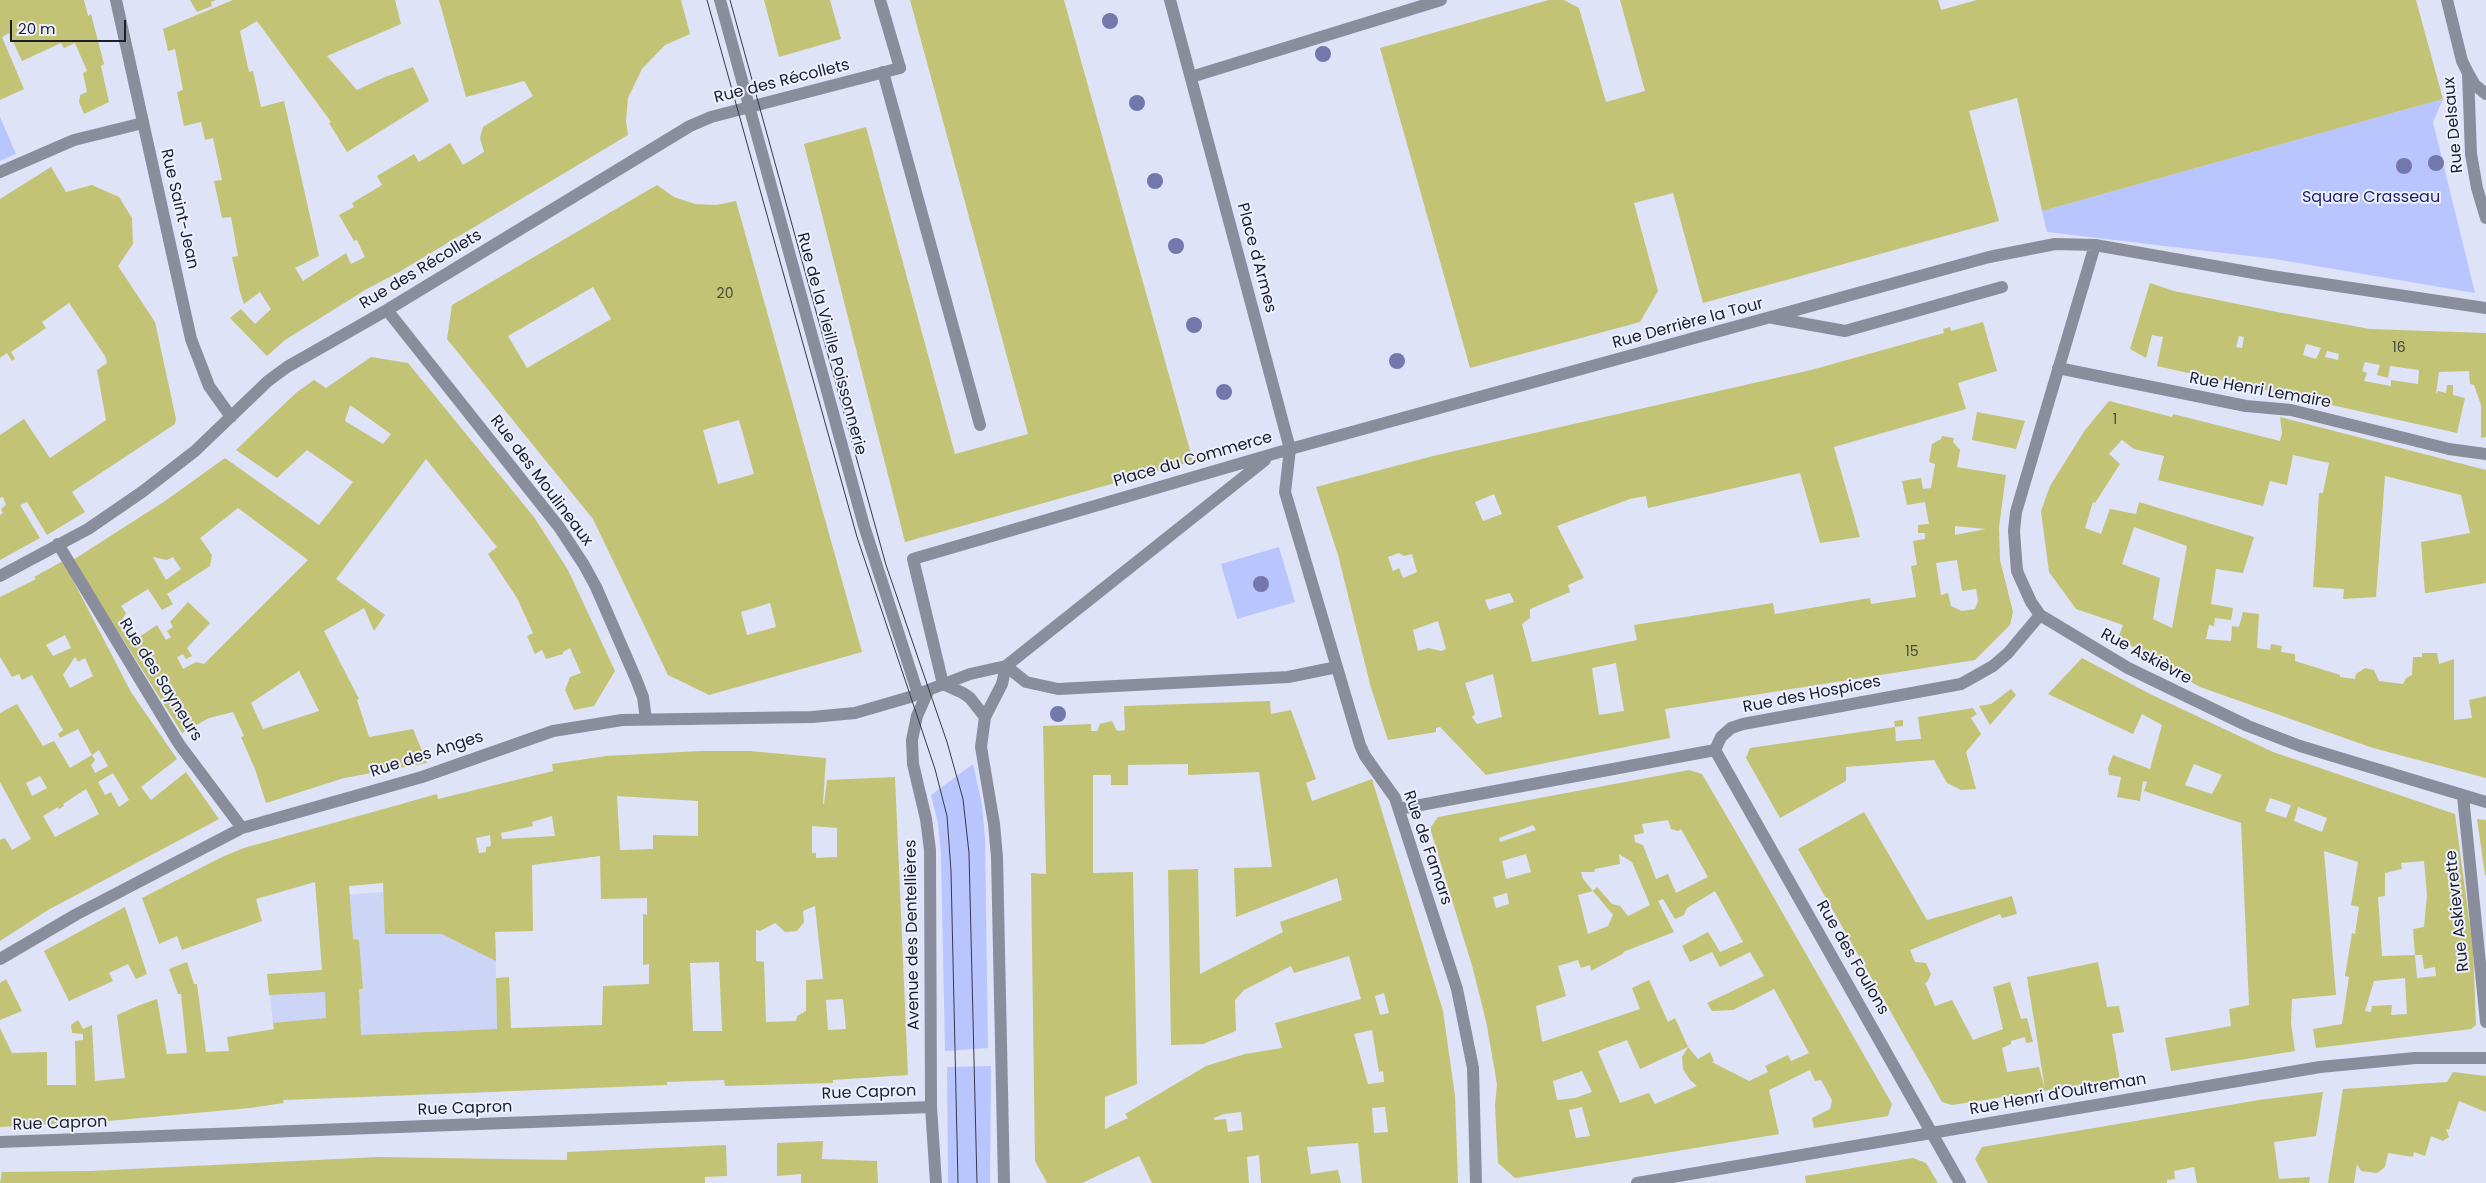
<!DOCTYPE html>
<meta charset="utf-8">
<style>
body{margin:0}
#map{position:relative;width:2486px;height:1183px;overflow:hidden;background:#dee3f8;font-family:Poppins,sans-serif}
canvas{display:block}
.scale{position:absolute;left:10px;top:20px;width:116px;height:22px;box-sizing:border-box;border:2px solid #1c1f2b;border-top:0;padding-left:6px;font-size:15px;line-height:18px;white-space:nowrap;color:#1c1f2b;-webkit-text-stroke:4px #edf0ff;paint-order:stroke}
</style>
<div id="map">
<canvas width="2486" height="1183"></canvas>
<div class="scale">20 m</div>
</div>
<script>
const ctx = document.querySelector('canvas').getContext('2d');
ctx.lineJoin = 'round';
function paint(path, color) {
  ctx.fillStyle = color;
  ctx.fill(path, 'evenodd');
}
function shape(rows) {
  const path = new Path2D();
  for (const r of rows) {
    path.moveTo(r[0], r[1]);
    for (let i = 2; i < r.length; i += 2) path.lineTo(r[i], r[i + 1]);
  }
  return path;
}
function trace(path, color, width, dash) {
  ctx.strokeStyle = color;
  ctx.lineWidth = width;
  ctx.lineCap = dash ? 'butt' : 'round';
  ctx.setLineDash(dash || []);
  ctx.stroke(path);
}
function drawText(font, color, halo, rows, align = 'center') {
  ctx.font = font + ' Poppins,sans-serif';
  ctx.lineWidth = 4;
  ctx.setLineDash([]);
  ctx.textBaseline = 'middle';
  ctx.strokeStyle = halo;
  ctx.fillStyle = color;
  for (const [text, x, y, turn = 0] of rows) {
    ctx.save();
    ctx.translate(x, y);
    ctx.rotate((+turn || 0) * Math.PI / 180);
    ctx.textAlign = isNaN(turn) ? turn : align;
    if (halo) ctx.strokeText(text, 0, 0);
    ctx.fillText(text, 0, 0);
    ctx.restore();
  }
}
paint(shape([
 [494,870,498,1092,283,1100,267,974,322,970,317,897,384,892]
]), '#cdd5f7');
paint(shape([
 [2443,99,2433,122,2475,293,2275,259,2047,232,2042,211],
 [0,117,16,154,0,161],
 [1279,547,1295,602,1237,619,1221,564],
 [973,764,982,805,985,838,988,1048,945,1051,941,854,938,823,931,795],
 [991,1066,990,1183,948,1183,947,1067]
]), '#b9c5fe');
paint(shape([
 [0,0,84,0,88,16,91,14,104,64,101,66,109,102,84,114,79,102,80,95,87,92,83,73,87,71,75,43,64,48,61,43,22,61,9,33,2,37,24,89,0,100],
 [190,0,216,0,211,2,212,6,197,12],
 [233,0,395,0,401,24,327,56,357,90,385,77,413,67,429,101,347,152,329,123,331,122,257,21,240,31,249,72,253,71,261,107,284,101,319,256,295,268,303,281,346,253,351,264,365,257,357,240,354,241,339,215,354,207,352,203,382,185,377,176,414,154,419,162,450,143,463,165,484,152,480,138,483,127,533,96,524,81,466,97,439,0,681,0,690,34,665,45,642,69,628,98,626,121,628,135,399,272,365,290,285,340,267,356,230,318,241,309,255,324,271,309,260,292,244,304,240,292,232,257,238,256,231,217,222,218,214,181,222,180,213,138,205,140,201,122,184,126,177,92,183,90,175,49,168,51,163,29],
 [764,0,830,0,841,39,779,57],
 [910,0,1064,0,1193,461,905,542,804,144,866,127,955,454,1028,434],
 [1549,0,1564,0,1579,8,1606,102,1645,91,1620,0,1938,0,1941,10,1977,0,2416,0,2443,99,2042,211,2017,98,1969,111,1999,221,1703,303,1673,193,1634,203,1658,291,1640,322,1470,368,1380,48],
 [51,167,66,192,92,185,119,197,132,218,133,244,118,266,155,322,176,419,175,424,72,492,85,512,47,535,27,502,20,505,40,538,0,560,0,515,3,513,1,509,6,505,3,497,0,498,0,435,24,419,50,458,106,420,97,370,107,363,105,356,69,303,42,322,46,328,11,352,15,359,12,361,7,353,0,358,0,199],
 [657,185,674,197,695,204,716,205,736,201,862,652,709,695,668,675,593,519,447,339,452,305],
 [593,287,611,319,527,368,508,336],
 [739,420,754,474,718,484,703,430],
 [770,603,776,627,747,635,741,612],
 [2150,283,2174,291,2272,311,2370,329,2486,333,2486,437,2481,438,2481,405,2474,385,2470,384,2469,371,2439,372,2436,394,2438,391,2446,393,2447,385,2453,385,2453,395,2465,398,2457,433,2157,366,2163,337,2152,335,2146,358,2130,349],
 [2239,336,2244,337,2242,348,2236,347],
 [2306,344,2321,348,2316,359,2303,355],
 [2327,351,2339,354,2338,360,2325,357],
 [2365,362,2380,365,2377,375,2388,378,2390,366,2419,370,2418,384,2391,380,2391,386,2364,381,2367,373,2362,371],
 [1983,322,1997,371,1958,383,1966,409,1834,447,1860,537,1820,543,1800,473,1648,508,1646,496,1630,499,1557,526,1584,578,1568,585,1570,592,1530,609,1530,618,1522,624,1532,662,1637,640,1634,625,1773,603,1775,614,1870,598,1871,604,1916,597,1911,566,1917,565,1913,541,1925,539,1925,533,1918,533,1918,525,1929,524,1925,502,1907,505,1902,481,1921,478,1923,489,1931,488,1935,464,1929,462,1932,444,1941,439,1942,436,1954,438,1953,442,1960,450,1957,467,2006,475,1999,527,2000,560,2013,612,2010,625,1975,660,1665,709,1670,738,1486,775,1440,727,1436,728,1436,732,1388,740,1371,688,1338,555,1316,487,1433,456,1811,370,1944,333,1943,329,1950,327,1951,331],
 [1494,494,1502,514,1483,521,1475,502],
 [1955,526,1986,529,1955,535],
 [1399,553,1404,556,1412,554,1417,572,1403,578,1399,568,1393,571,1388,557],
 [1957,560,1962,591,1976,589,1978,601,1975,609,1962,611,1951,606,1948,593,1941,595,1936,563],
 [1510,593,1514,602,1489,610,1485,600],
 [1438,621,1446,649,1441,651,1428,648,1418,651,1413,630],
 [1616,663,1624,711,1599,715,1592,668],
 [1493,674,1502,717,1477,724,1472,717,1475,714,1465,683],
 [371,357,408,363,534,517,568,570,615,671,594,706,574,710,565,690,570,677,581,673,570,648,563,652,563,654,546,659,542,650,535,654,527,636,533,633,517,598,488,554,497,547,426,459,336,579,385,615,374,631,364,608,324,631,359,699,357,700,369,737,413,729,427,763,344,778,266,803,255,769,241,737,244,736,233,712,209,718,182,733,73,560,165,501,225,458,319,525,353,482,307,450,277,478,236,450,297,392,314,380,326,388],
 [350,405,391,434,383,444,345,421],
 [238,508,308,560,204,664,196,662,183,669,177,657,183,654,186,659,192,656,187,648,210,623,188,602,170,622,173,627,167,631,171,637,166,640,157,625,136,639,123,618,126,613,121,606,148,589,162,610,173,604,167,594,210,566,212,555,200,538],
 [153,557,167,560,173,557,181,569,166,580],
 [299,671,319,711,263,729,251,703],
 [2109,401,2172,417,2173,414,2280,441,2282,433,2280,417,2486,470,2486,583,2427,593,2425,593,2421,542,2470,533,2461,495,2385,476,2376,597,2343,599,2344,589,2313,587,2319,493,2323,493,2329,463,2293,455,2287,485,2270,481,2263,506,2158,480,2164,456,2134,449,2122,440,2109,454,2120,464,2095,503,2093,502,2085,528,2101,534,2110,509,2136,514,2139,502,2254,537,2243,573,2216,569,2211,604,2233,608,2231,620,2215,618,2214,626,2209,625,2206,639,2231,641,2232,626,2239,627,2243,612,2259,614,2257,648,2270,650,2271,644,2282,646,2281,652,2295,654,2295,661,2340,675,2340,677,2355,679,2356,674,2365,668,2374,670,2379,681,2403,684,2406,678,2412,675,2413,657,2422,657,2422,653,2437,653,2439,664,2454,659,2454,720,2472,718,2469,700,2486,696,2486,778,2373,748,2200,687,2118,638,2123,625,2076,609,2049,572,2041,511,2050,486,2085,430],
 [2134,527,2187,546,2172,628,2153,619,2160,578,2122,564],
 [1977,412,2025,421,2016,449,1972,440],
 [63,561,131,692,177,759,141,787,151,800,186,772,219,819,48,910,0,941,0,840,5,838,12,850,31,839,0,782,0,713,17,704,43,746,54,741,70,768,92,755,78,729,60,738,58,734,63,730,32,675,22,680,19,674,12,677,0,657,0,597,36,579,34,577],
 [65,635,71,648,53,656,46,645],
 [75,657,78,662,85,658,93,676,70,688,63,675],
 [99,750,108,766,95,773,91,765,95,760,92,755],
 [113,773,129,800,119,807,111,792,105,795,98,782],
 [40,776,47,788,32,796,26,783],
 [86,789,99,814,55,837,43,816,58,807,59,809,64,806,63,804],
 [2082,658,2150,694,2273,752,2455,814,2473,949,2476,1025,2471,1029,2316,1048,2313,1029,2342,1024,2349,977,2345,976,2352,933,2355,934,2359,907,2351,905,2358,862,2324,851,2336,995,2292,999,2291,1023,2295,1051,2171,1071,2165,1038,2231,1026,2229,1009,2249,1005,2241,823,2144,791,2147,782,2143,781,2140,801,2117,797,2121,777,2109,775,2108,768,2113,755,2150,769,2162,725,2142,714,2133,734,2048,694],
 [2194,764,2222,775,2212,794,2185,785],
 [2270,798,2291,805,2286,818,2265,811],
 [2298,807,2327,818,2322,832,2294,821],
 [2424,861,2427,895,2424,927,2413,929,2415,955,2382,956,2378,897,2385,896,2385,873,2402,869,2401,863],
 [2415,955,2422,955,2424,969,2435,967,2436,976,2417,978],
 [2405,978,2407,1014,2391,1015,2392,1005,2372,1006,2371,1012,2365,1011,2374,981],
 [2011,689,2016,695,1990,725,1979,706,1991,704],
 [1270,701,1271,714,1291,710,1316,779,1306,783,1312,801,1372,779,1443,1011,1455,1096,1458,1183,1362,1183,1358,1143,1307,1147,1311,1174,1338,1170,1341,1183,1261,1183,1259,1155,1247,1157,1249,1183,1152,1183,1139,1156,1082,1183,1047,1183,1035,1161,1031,873,1046,874,1043,726,1091,724,1091,731,1097,731,1100,724,1112,721,1117,731,1125,730,1124,706],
 [1188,764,1188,775,1259,772,1272,867,1234,868,1236,917,1337,878,1342,900,1280,922,1283,932,1200,974,1198,869,1168,870,1171,1045,1203,1044,1236,1031,1235,1000,1244,990,1291,966,1294,973,1349,956,1361,999,1275,1023,1282,1048,1245,1054,1206,1066,1125,1114,1128,1118,1105,1129,1105,1097,1137,1084,1133,872,1093,873,1093,775,1111,775,1111,785,1128,785,1128,765],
 [1384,993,1389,1013,1380,1015,1375,996],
 [1372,1030,1379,1072,1383,1071,1384,1082,1368,1084,1354,1034],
 [1385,1107,1388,1132,1374,1133,1372,1108],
 [1241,1112,1243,1130,1228,1132,1226,1119,1214,1120,1214,1118,1224,1114],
 [1973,708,1977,714,1971,718,1981,734,1966,752,1976,789,1961,790,1947,783,1934,760,1846,767,1846,781,1780,818,1746,758,1750,748,1895,727,1896,741,1921,739,1918,717],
 [1903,720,1903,726,1895,727,1894,721],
 [700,751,750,751,826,758,823,804,824,804,827,780,895,777,908,1075,833,1080,833,1083,725,1086,724,1080,667,1082,667,1085,283,1100,284,1103,250,1108,97,1122,0,1127,0,1028,12,1053,47,1052,47,1085,76,1085,75,1041,83,1040,83,1034,72,1033,71,1025,78,1020,83,1029,92,1025,95,1081,125,1078,117,1015,140,1005,157,999,167,1054,187,1053,181,994,178,994,169,969,187,962,194,984,197,984,206,1052,229,1051,227,1037,274,1029,273,1023,326,1018,325,992,269,995,267,974,322,970,315,882,256,899,262,921,182,950,177,936,159,944,142,898,222,857,244,848,437,794,438,799,553,771,552,764,606,756],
 [617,796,698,801,698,836,653,835,653,849,620,850],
 [552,816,555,836,502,839,501,833,533,826,532,822],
 [812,826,837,828,837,857,816,858,816,853,812,853],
 [490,835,491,846,486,847,486,852,479,853,476,838],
 [600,856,601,899,647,898,647,915,643,914,643,965,649,964,649,984,603,986,602,1025,511,1028,509,977,496,978,497,1029,361,1035,359,989,363,989,359,940,353,939,349,886,383,883,385,934,442,934,496,961,495,932,533,931,532,865],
 [815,906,823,979,806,980,806,1011,797,1016,796,1021,766,1022,764,962,756,961,756,930,760,931,775,923,785,932,797,931,804,922,803,911],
 [719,962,722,1031,693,1031,690,963],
 [843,999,846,1029,828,1030,826,1000],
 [1689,770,1702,774,1750,856,1892,1104,1888,1116,1814,1128,1812,1118,1830,1109,1832,1100,1821,1080,1815,1081,1810,1070,1769,1090,1779,1134,1515,1178,1498,1163,1495,1105,1497,1084,1486,1021,1473,969,1430,828,1438,817],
 [1668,820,1671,829,1678,831,1681,829,1708,877,1676,893,1668,874,1656,879,1643,845,1635,842,1634,835,1644,833,1642,824],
 [1533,825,1536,830,1500,842,1499,838],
 [1526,854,1531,872,1506,879,1502,861],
 [1619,854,1632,862,1650,905,1628,916,1620,906,1612,904,1597,887,1593,891,1613,915,1608,926,1588,934,1578,895,1593,891,1583,879,1581,872,1594,872,1595,869,1620,864],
 [1715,891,1743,942,1720,952,1708,932,1682,946,1690,962,1712,952,1720,967,1750,952,1764,976,1707,1003,1712,1011,1733,1010,1774,989,1809,1053,1791,1061,1788,1055,1765,1066,1768,1072,1749,1081,1712,1062,1714,1061,1710,1052,1698,1059,1688,1047,1682,1057,1683,1069,1690,1080,1697,1086,1655,1104,1649,1093,1620,1103,1598,1051,1627,1040,1640,1069,1688,1047,1675,1018,1668,1022,1649,980,1632,988,1640,1009,1542,1042,1536,1006,1566,996,1558,966,1578,960,1581,968,1590,965,1591,971,1624,953,1623,952,1674,932,1658,901,1663,899,1675,919,1684,915,1687,908],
 [1507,893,1509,904,1496,908,1493,897],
 [1582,1071,1592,1092,1575,1098,1557,1100,1553,1081],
 [1582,1107,1590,1136,1576,1138,1569,1110],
 [1864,812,1927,920,2012,896,2017,914,2002,918,2000,914,1910,950,1915,962,1926,963,1931,974,1928,981,1925,983,1935,1006,1952,1000,1973,1040,2003,1029,1993,987,2010,982,2021,1019,2027,1018,2033,1042,2026,1043,2025,1037,2011,1041,2011,1044,2002,1048,2007,1072,2039,1067,2045,1089,2027,977,2098,962,2107,1007,2119,1006,2124,1032,2112,1034,2120,1079,1952,1105,1942,1102,1798,849],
 [2477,819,2486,820,2486,875,2485,875],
 [125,907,147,974,136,979,128,964,109,973,113,981,69,1001,44,951],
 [6,979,22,1011,0,1020,0,983],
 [2453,1072,2486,1076,2486,1112,2459,1101,2449,1130,2446,1129,2449,1137,2443,1141,2431,1136,2425,1156,2414,1152,2413,1157,2388,1153,2385,1167,2377,1173,2361,1171,2357,1164,2354,1183,2328,1183,2343,1089,2447,1082],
 [2323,1092,2316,1136,2274,1142,2279,1179,2310,1177,2309,1183,2197,1183,2194,1167,2174,1171,2175,1179,2167,1180,2167,1183,1988,1183,1975,1159,1982,1147,2259,1100],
 [823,1141,822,1159,877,1161,878,1183,801,1183,801,1174,777,1176,777,1143],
 [726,1145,727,1176,705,1177,705,1183,0,1183,2,1172,90,1171,378,1157,567,1160,567,1152],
 [1913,1158,1926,1163,1938,1183,1806,1183,1805,1176]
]), '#c2c375');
trace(shape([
 [880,0,900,68],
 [883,72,980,425],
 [0,172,74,140,143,123],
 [1773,318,1845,331,2002,287]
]), '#8a8d9c', 12);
trace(shape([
 [116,0,191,339,209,386,231,417],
 [720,0,864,526,918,694],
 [1170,0,1290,449,1285,492,1360,745,1365,756,1395,798,1457,989,1473,1068,1476,1183],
 [2447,0,2462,61,2468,73,2471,154,2477,188,2486,218],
 [2468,73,2475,85,2486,94],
 [1191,77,1441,0],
 [2095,245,2016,512,2014,531,2017,571,2031,602,2040,615,2128,668,2248,726,2300,746,2486,802],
 [387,310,559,527,584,565,596,587,636,679,643,697,646,719],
 [2058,368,2246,406,2291,410,2449,449,2486,454],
 [58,544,179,744,242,828],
 [0,576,88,529,142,492,195,451,268,381,287,367,387,310,690,126,711,117,900,68],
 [1006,666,1026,682,1058,689,1288,677,1337,667],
 [928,691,917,716,912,740,913,764,926,819,930,850,931,1107,936,1183],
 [985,717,970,698,963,693,943,684,913,559,1290,449,1989,257,2055,244,2095,245,2271,276,2486,308],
 [1715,750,1960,1183],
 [1715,750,1721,737,1731,728,1743,724,1961,684,1993,666,2008,653,2040,615],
 [2463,796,2486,1022],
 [1399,809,1715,750],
 [0,959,77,914,242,828,422,777,553,731,622,720,812,717,855,713,910,697,970,674,1006,666,1265,460],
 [0,1142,931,1107],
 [1004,1183,997,857,994,824,981,747,985,717,1002,684,1006,666],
 [1637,1183,2320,1067,2415,1058,2486,1058]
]), '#8a8d9c', 12);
trace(shape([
 [707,0,857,537,935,769,947,816,951,871,958,1183],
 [730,0,886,565,947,742,963,799,969,853,977,1183]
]), '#363946', 1);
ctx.fillStyle = '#7477ab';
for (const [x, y] of [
 [1110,21],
 [1323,54],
 [1137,103],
 [2436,163],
 [2404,166],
 [1155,181],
 [1176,246],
 [1194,325],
 [1397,361],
 [1224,392],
 [1261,584],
 [1058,714]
]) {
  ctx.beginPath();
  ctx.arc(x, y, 8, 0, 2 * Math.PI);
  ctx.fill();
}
drawText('14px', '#46483e', null, [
 ["20",725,294],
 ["16",2399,348],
 ["1",2115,420],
 ["15",1912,652]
]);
drawText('16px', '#1c1f2b', '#edf0ff', [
 ["Rue des Récollets",782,82,-14],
 ["Rue Delsaux",2454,125,-95],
 ["Rue Saint-Jean",179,209,77],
 ["Place d'Armes",1256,258,75],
 ["Rue des Récollets",421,270,-31],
 ["Rue Derrière la Tour",1688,324,-15],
 ["Rue de la Vieille Poissonnerie",831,344,75],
 ["Rue Henri Lemaire",2260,391,10],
 ["Place du Commerce",1193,460,-16],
 ["Rue des Moulineaux",541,481,53],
 ["Rue Askièvre",2146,657,28],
 ["Rue des Sayneurs",160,680,58],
 ["Rue des Hospices",1812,695,-11],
 ["Rue des Anges",427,755,-18],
 ["Rue de Famars",1427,848,71],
 ["Rue Askievrette",2458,911,-96],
 ["Avenue des Dentellières",913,935,-91],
 ["Rue des Foulons",1852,958,60],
 ["Rue Capron",869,1093,-2],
 ["Rue Henri d'Oultreman",2058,1095,-10],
 ["Rue Capron",465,1109,-2],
 ["Rue Capron",60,1124,-2]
]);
drawText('16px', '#1e1e6c', '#edf0ff', [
 ["Square Crasseau",2371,198]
]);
</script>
